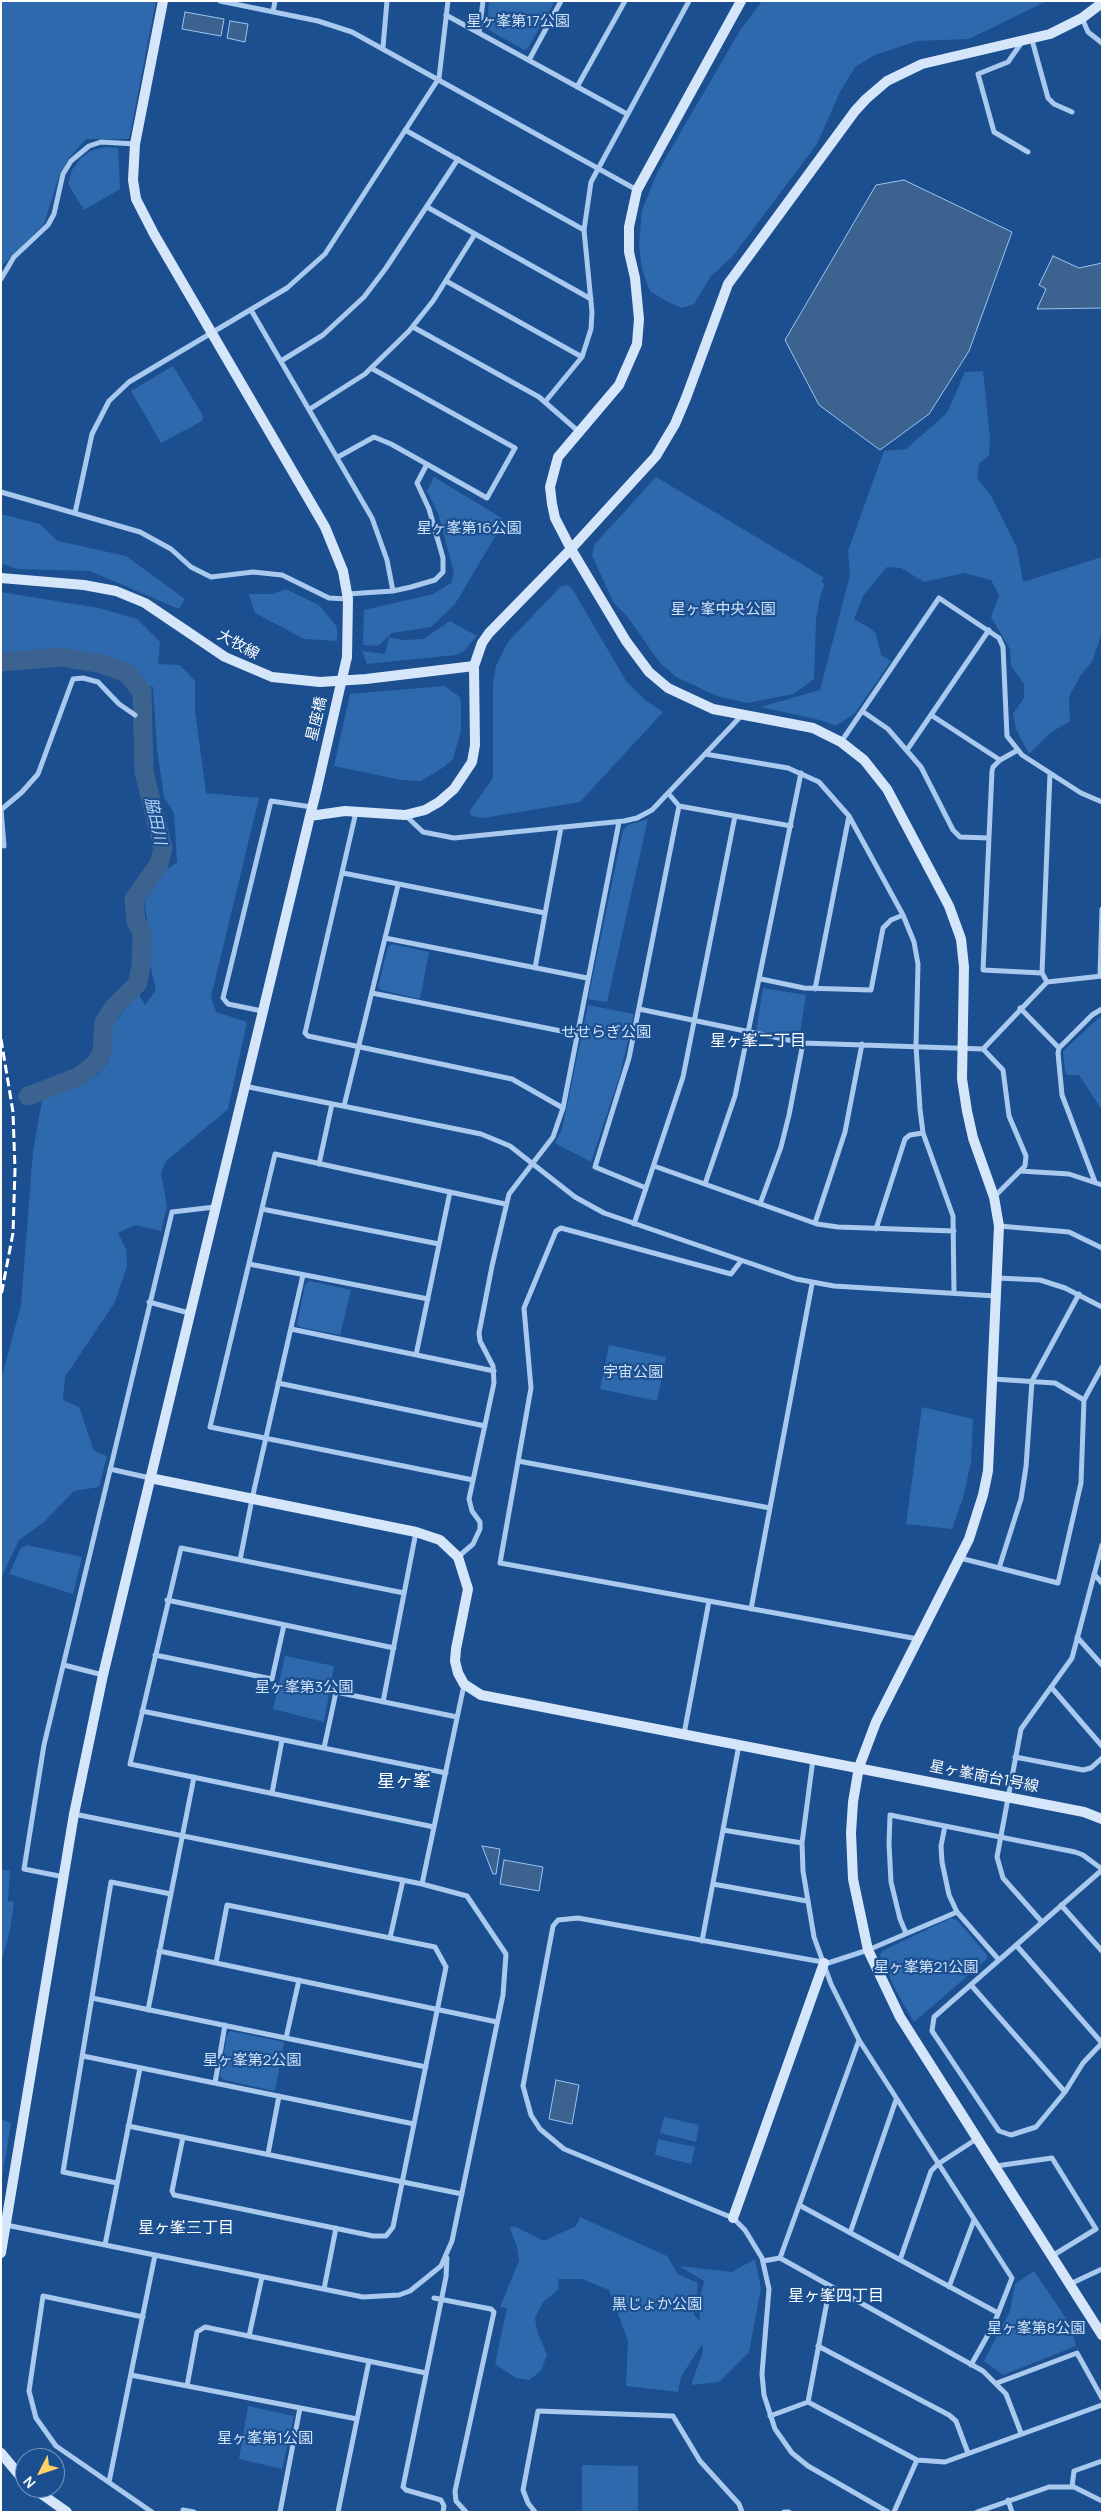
<!DOCTYPE html>
<meta charset="utf-8">
<style>
body{margin:0}
#map{position:relative;width:1103px;height:2513px;overflow:hidden;background:#1b4f8f;font-family:Manrope,sans-serif}
canvas{display:block}
.frame{position:absolute;inset:0;border:2px solid #fff;pointer-events:none}
.north{position:absolute;left:15px;top:2448px;width:50px;height:50px;box-sizing:border-box;background:#1b4f8f;border:1px solid #7695bc;border-radius:50%;rotate:229deg;font-size:14px;font-weight:700;line-height:20px;text-align:center;color:#fff}
.north::after{content:'';display:block;margin:auto;width:18px;height:22px;background:#ffd166;clip-path:polygon(50% 0,100% 100%,50% 72%,0 100%)}
</style>
<div id="map">
<canvas width="1103" height="2513"></canvas>
<div class="frame"></div>
<div class="north">N</div>
</div>
<script>
const ctx = document.querySelector('canvas').getContext('2d');
ctx.lineJoin = 'round';
function paint(path, color) {
  ctx.fillStyle = color;
  ctx.fill(path, 'evenodd');
}
function shape(rows) {
  const path = new Path2D();
  for (const r of rows) {
    path.moveTo(r[0], r[1]);
    for (let i = 2; i < r.length; i += 2) path.lineTo(r[i], r[i + 1]);
  }
  return path;
}
function trace(path, color, width, dash) {
  ctx.strokeStyle = color;
  ctx.lineWidth = width;
  ctx.lineCap = dash ? 'butt' : 'round';
  ctx.setLineDash(dash || []);
  ctx.stroke(path);
}
function drawText(font, color, halo, rows, align = 'center') {
  ctx.font = font + ' Manrope,"Noto Sans JP",sans-serif';
  ctx.lineWidth = 4.5;
  ctx.setLineDash([]);
  ctx.textBaseline = 'middle';
  ctx.strokeStyle = halo;
  ctx.fillStyle = color;
  for (const [text, x, y, turn = 0] of rows) {
    ctx.save();
    ctx.translate(x, y);
    ctx.rotate((+turn || 0) * Math.PI / 180);
    ctx.textAlign = isNaN(turn) ? turn : align;
    if (halo) ctx.strokeText(text, 0, 0);
    ctx.fillText(text, 0, 0);
    ctx.restore();
  }
}
paint(shape([
 [1,1,156,1,129,139,86,139,69,158,60,173,44,224,1,267],
 [489,1,555,1,528,48,524,50,489,30,487,26],
 [762,1,1047,1,969,39,917,41,875,55,855,67,840,92,817,144,732,257,711,276,694,304,682,308,666,301,650,291,642,269,639,245,642,210,658,171,741,29],
 [106,147,118,148,120,189,84,210,68,184,72,170,81,158,92,150],
 [173,366,203,416,202,421,161,443,131,391],
 [983,371,990,438,989,455,979,464,977,479,990,494,1017,548,1023,582,1102,557,1102,631,1093,660,1080,676,1069,697,1070,721,1050,733,1029,754,1016,729,1013,714,1024,698,1024,684,1011,666,1010,649,991,617,999,595,991,580,964,573,924,582,901,568,887,567,863,596,854,619,870,628,876,634,881,655,891,661,855,713,836,726,820,720,760,707,820,690,850,575,848,551,884,451,906,449,947,413,965,372],
 [434,477,505,520,455,604,431,627,392,633,378,646,363,645,364,610,433,594,451,583,454,573,438,513,427,491],
 [656,477,823,577,822,582,825,584,820,597,816,620,814,679,794,694,747,703,717,696,676,677,660,663,627,616,614,603,592,556,594,545],
 [1,514,40,524,58,541,126,556,185,599,179,609,90,571,17,569,1,563],
 [568,585,573,590,626,681,645,700,663,712,580,802,483,818,471,816,470,811,476,802,493,778,493,684,496,666,508,642,561,586],
 [286,589,319,605,337,627,337,641,304,639,255,613,249,594,273,594],
 [1,592,99,608,137,619,160,642,158,664,180,665,195,681,195,711,206,793,259,798,211,997,216,1012,247,1022,228,1109,166,1161,161,1173,167,1206,161,1231,135,1225,118,1233,126,1249,127,1266,115,1302,65,1377,63,1400,79,1407,94,1451,107,1456,99,1487,74,1491,43,1523,19,1540,1,1578,1,1380,21,1305,33,1151,43,1095,98,1075,108,1062,108,1031,138,993,145,1005,156,990,147,952,149,938,144,897,159,876,177,862,174,813,164,797,157,749,153,687,70,659,16,668,1,667],
 [450,621,477,636,464,651,456,655,367,664,362,651,385,654,389,637,403,640,423,639],
 [444,686,460,697,461,704,461,731,453,759,444,767,421,781,401,780,334,766,350,694],
 [648,819,607,1002,588,999,623,830,628,825],
 [392,944,429,952,420,999,381,990,378,987,388,947],
 [763,988,806,995,799,1039,756,1032],
 [588,1005,634,1014,620,1075,591,1162,555,1143,562,1129],
 [1102,1015,1102,1110,1079,1075,1067,1075,1065,1072,1063,1051],
 [309,1281,351,1290,340,1335,300,1327,297,1324,305,1285],
 [609,1345,666,1357,657,1401,600,1389],
 [922,1407,973,1419,971,1462,963,1498,952,1529,906,1524],
 [27,1545,82,1557,73,1594,9,1574,21,1548],
 [285,1656,334,1666,324,1722,273,1709],
 [1,1869,10,1871,8,1901,14,1902,10,1930,1,1963],
 [951,1918,957,1920,987,1955,987,1959,914,2022,895,1989,880,1955,882,1951],
 [230,2031,284,2042,275,2091,224,2080,220,2076,227,2035],
 [664,2117,699,2125,696,2142,660,2133],
 [1,2119,11,2123,1,2185],
 [658,2139,695,2147,691,2164,655,2155],
 [580,2217,667,2256,678,2274,698,2283,694,2315,700,2321,699,2302,704,2281,679,2266,732,2272,755,2259,761,2288,749,2352,719,2382,691,2385,703,2351,702,2344,681,2377,678,2392,626,2386,628,2341,609,2290,582,2279,558,2279,559,2289,543,2302,535,2318,537,2331,547,2355,541,2371,529,2380,516,2378,495,2364,507,2308,500,2307,519,2261,517,2247,510,2228,514,2226,544,2241,576,2226],
 [1034,2271,1070,2324,1076,2346,1003,2375,984,2361,1010,2311,1015,2284],
 [248,2406,294,2416,282,2469,239,2459],
 [582,2465,638,2466,638,2512,582,2512]
]), '#2e69ad');
const water = shape([
 [185,12,224,19,221,36,182,29,185,12],
 [230,21,248,24,245,42,227,38,230,21],
 [904,180,1012,232,969,351,929,414,880,450,819,405,785,340,876,185,904,180],
 [1053,256,1079,268,1102,263,1102,308,1037,309,1046,289,1039,285,1053,256],
 [482,1846,500,1849,496,1874,493,1874,482,1846],
 [504,1860,543,1867,539,1891,500,1884,504,1860],
 [556,2080,579,2085,572,2124,549,2119,556,2080]
]);
paint(water, '#3c6290');
trace(water, '#9cc4f0', 1);
trace(shape([
 [1,662,61,657,102,664,127,673,142,692,144,772,163,848,159,864,134,899,136,922,142,932,141,965,138,983,114,1007,104,1022,102,1052,95,1064,80,1076,28,1096]
]), '#3c6290', 19);
trace(shape([
 [220,1,318,21,352,32,637,190],
 [273,12,275,1],
 [446,15,627,114],
 [1082,18,1088,32,1102,43],
 [479,33,483,1],
 [1032,40,1048,98,1054,104,1072,112],
 [1022,42,1008,62,978,74,994,132,1028,152],
 [383,47,387,1],
 [529,60,561,1],
 [577,87,625,1],
 [405,130,584,230],
 [427,207,591,299],
 [1,279,14,257,48,225,54,214,63,174,71,161,89,146,101,142,135,144],
 [446,281,582,357],
 [251,310,372,518,387,560,393,591],
 [413,327,539,397,578,431],
 [281,361,323,335,364,297,386,268,458,159],
 [545,402,582,357,591,329,592,312,584,230,591,182,689,1],
 [310,409,365,374,409,331,433,301,475,234],
 [338,457,374,437,391,444,487,498,515,448,371,368],
 [1,492,140,532,171,549,191,567,211,577,253,572,282,575,329,598,347,599],
 [75,513,92,434,109,401,129,382,287,288,325,254,439,78,448,1],
 [347,594,393,591,411,587,435,580,443,572,443,558,429,509,417,483,427,464],
 [862,711,888,729,921,767,953,830,960,837,989,838],
 [931,715,1000,760],
 [841,742,939,598,999,638,1003,647,1007,736,1022,755,1081,793,1102,802],
 [907,750,989,630],
 [1018,750,1000,760,993,767,992,771,983,970,1042,973],
 [705,754,788,768,819,782,849,816,903,915,914,942,918,964,916,1046,920,1109,923,1133,953,1216,954,1293],
 [668,793,679,806,791,826],
 [1,809,4,846],
 [2,809,22,792,38,774,73,679,83,678,98,682,119,704,135,715],
 [356,812,305,1033,308,1036,512,1079,563,1108],
 [405,815,423,832,454,838,624,821,637,818,652,810,742,715],
 [343,873,545,913],
 [385,938,587,978],
 [535,968,561,827],
 [1100,976,1102,909],
 [761,979,804,988,871,990,883,928,891,920,903,915],
 [1047,982,1042,973,1050,773],
 [815,989,849,816],
 [372,993,576,1034],
 [1020,1008,1059,1048],
 [639,1009,803,1043,983,1049,1003,1070,1009,1116,1026,1156,1025,1166,994,1197],
 [262,1011,228,1004,223,998,271,801,312,807],
 [983,1049,1047,982,1102,976],
 [244,1086,481,1134,510,1146,575,1197,604,1213,796,1279,834,1286,996,1296],
 [344,1106,398,885],
 [319,1164,332,1104],
 [654,1166,817,1224,838,1227,954,1231],
 [1020,1171,1069,1174,1102,1185],
 [1095,1182,1062,1095,1058,1053,1059,1048,1092,1015,1102,1009],
 [705,1184,735,1096,801,773],
 [646,1188,595,1167,629,1058,679,806],
 [760,1204,781,1147,789,1115,803,1043],
 [262,1209,439,1244],
 [815,1223,845,1132,862,1044],
 [634,1224,683,1077,735,816],
 [999,1226,1069,1232,1102,1248],
 [876,1229,905,1139,910,1135,923,1133],
 [741,1261,731,1274,561,1228,556,1231,524,1308,531,1388,500,1563,918,1639],
 [249,1264,428,1299],
 [997,1278,1040,1280,1065,1288,1102,1307],
 [149,1302,189,1313],
 [291,1329,494,1371],
 [416,1355,450,1192],
 [993,1379,1055,1383,1084,1400],
 [278,1383,485,1426],
 [518,1461,770,1508],
 [110,1469,150,1478],
 [473,1480,210,1427,275,1154,505,1204],
 [458,1557,473,1544,480,1529,480,1522,472,1511,469,1499,494,1383,493,1366,480,1341,479,1333,492,1266,509,1194,553,1137,563,1108,619,822],
 [960,1558,1058,1583,1081,1483,1084,1400,1102,1367],
 [240,1560,252,1499,303,1275],
 [999,1568,1021,1499,1026,1467,1032,1381,1079,1294],
 [1094,1574,1102,1583],
 [404,1593,181,1548,130,1764,434,1827],
 [167,1600,394,1648],
 [751,1609,812,1284],
 [1077,1637,1102,1665],
 [155,1655,272,1679,284,1625],
 [64,1665,103,1675],
 [1051,1687,1102,1746],
 [383,1702,416,1532],
 [142,1711,446,1773],
 [684,1734,709,1601],
 [324,1748,336,1692,457,1717],
 [1015,1757,1083,1770,1091,1768,1102,1758],
 [813,1759,802,1843,803,1871,814,1937,831,1984,859,2040,1012,2278,994,2324,971,2365],
 [272,1793,282,1740],
 [945,1826,941,1846,942,1862,949,1895,957,1912,999,1960],
 [723,1830,802,1843],
 [1102,1870,934,2017,932,2031,999,2131,1011,2135,1036,2127,1065,2092,1083,2063,1102,2043],
 [64,1877,24,1869,44,1745,172,1212,215,1207],
 [422,1884,464,1685],
 [713,1884,807,1901],
 [1061,1905,1102,1951],
 [1042,1922,1003,1878,997,1857,1021,1729,1072,1658,1102,1545],
 [906,1933,900,1919,891,1882,889,1844,890,1815,1075,1852,1083,1855,1102,1869],
 [390,1938,403,1880],
 [702,1941,739,1745],
 [1016,1945,1102,2043],
 [159,1951,497,2022],
 [971,1985,1065,2092],
 [92,1998,426,2067],
 [148,2010,194,1777],
 [286,2038,299,1980],
 [83,2056,414,2124],
 [215,2083,225,2025],
 [128,2126,462,2194],
 [183,2137,172,2191,174,2195,373,2236,386,2236,393,2227,446,1967,435,1947,227,1905,216,1963],
 [268,2154,279,2096],
 [996,2166,1052,2158,1096,2229,1052,2256],
 [117,2183,63,2172,111,1882,171,1894],
 [799,2205,998,2313],
 [6,2225,363,2297,399,2295,410,2291,441,2266,452,2241,503,1995,506,1954,467,1896,422,1884,74,1814],
 [850,2233,896,2100],
 [105,2245,140,2068],
 [780,2258,859,2040],
 [900,2260,931,2171,938,2164,978,2138],
 [763,2261,780,2258,983,2371,1006,2394,1021,2433],
 [1070,2284,1102,2269],
 [830,2286,808,2402,917,2460,945,2462,1102,2405],
 [949,2287,974,2220],
 [324,2289,336,2228],
 [434,2298,491,2309,494,2312,455,2491,456,2501,466,2512],
 [143,2317,43,2296,29,2391,36,2418,56,2446,152,2512],
 [249,2336,262,2277],
 [818,2346,949,2415,956,2421,968,2453],
 [131,2375,357,2419],
 [997,2383,1077,2353,1102,2398],
 [187,2386,197,2332,205,2327,426,2373],
 [770,2416,808,2402],
 [109,2482,155,2255],
 [1072,2487,1074,2471,1102,2461],
 [1008,2500,1012,2512],
 [183,2512,183,2510,194,2512],
 [280,2512,300,2408],
 [338,2512,369,2361],
 [443,2512,444,2506,441,2500,406,2490,403,2487,446,2277,447,2258],
 [535,2512,528,2503,523,2490,538,2411,673,2416,700,2461,739,2504,742,2512],
 [784,2512,789,2512],
 [888,2512,808,2466,792,2453,775,2429,764,2395,762,2374,769,2289,762,2258,745,2230,733,2218,564,2149,540,2129,531,2115,523,2086,553,1926,558,1920,578,1918,828,1963,868,1950,957,1912],
 [894,2512,917,2460],
 [977,2512,1049,2487,1074,2487,1102,2501]
]), '#a9c9ee', 5);
trace(shape([
 [163,1,135,144,133,180,136,199,154,234,325,527,343,571,348,599,347,657],
 [741,1,637,190,629,227,629,252,635,278,639,319,637,344,619,385,558,457,550,487,552,504,555,518,571,549,626,641,649,672,668,688,713,709,813,728,841,742,864,760,887,789,949,906,961,939,964,967,962,1079,967,1111,973,1138,994,1197,999,1226,988,1471,983,1495,969,1539,876,1722,859,1767,853,1802,851,1833,853,1879,868,1950,900,2017,1102,2335],
 [1,578,84,585,116,591,145,603,225,657,272,677,320,682,366,679,474,666],
 [310,816,317,788],
 [150,1478,416,1532,440,1540,458,1557,468,1589,456,1649,455,1661,458,1673,464,1684,481,1695,1084,1812,1102,1819],
 [733,2218,824,1963],
 [1,2253,74,1814,103,1675,310,816,345,811,405,815,425,810,439,802,454,789,472,762,475,745,474,666,482,643,489,633,571,549,656,456,675,424,686,398,728,284,855,111,866,99,887,81,922,64,1050,34,1082,18,1102,3],
 [1,2453,25,2482],
 [33,2488,67,2512]
]), '#d6e6fa', 10);
trace(shape([
 [1,1039,13,1112,15,1170,13,1233,1,1296]
]), '#fff', 3, [9, 4]);
trace(shape([
 [317,788,347,657]
]), '#d6e6fa', 10);
drawText('15px', '#cfe3fa', '#1b4f8f', [
 ["星ヶ峯第17公園",518,22],
 ["星ヶ峯第16公園",469,529],
 ["星ヶ峯中央公園",723,610],
 ["せせらぎ公園",606,1033],
 ["宇宙公園",633,1373],
 ["星ヶ峯第3公園",304,1688],
 ["星ヶ峯第21公園",926,1968],
 ["星ヶ峯第2公園",252,2061],
 ["黒じょか公園",657,2305],
 ["星ヶ峯第8公園",1036,2329],
 ["星ヶ峯第1公園",265,2439]
]);
drawText('15px', '#fff', '#1b4f8f', [
 ["大牧線",238,645,29],
 ["星座橋",317,719,-77],
 ["星ヶ峯南台1号線",984,1777,11]
]);
drawText('italic 16px', '#b5d3f5', '#1b4f8f', [
 ["脇田川",155,821,78]
]);
drawText('16px', '#fff', '#1b4f8f', [
 ["星ヶ峯二丁目",758,1042],
 ["星ヶ峯三丁目",186,2229],
 ["星ヶ峯四丁目",836,2297]
]);
drawText('18px', '#fff', '#1b4f8f', [
 ["星ヶ峯",404,1782]
]);
</script>
